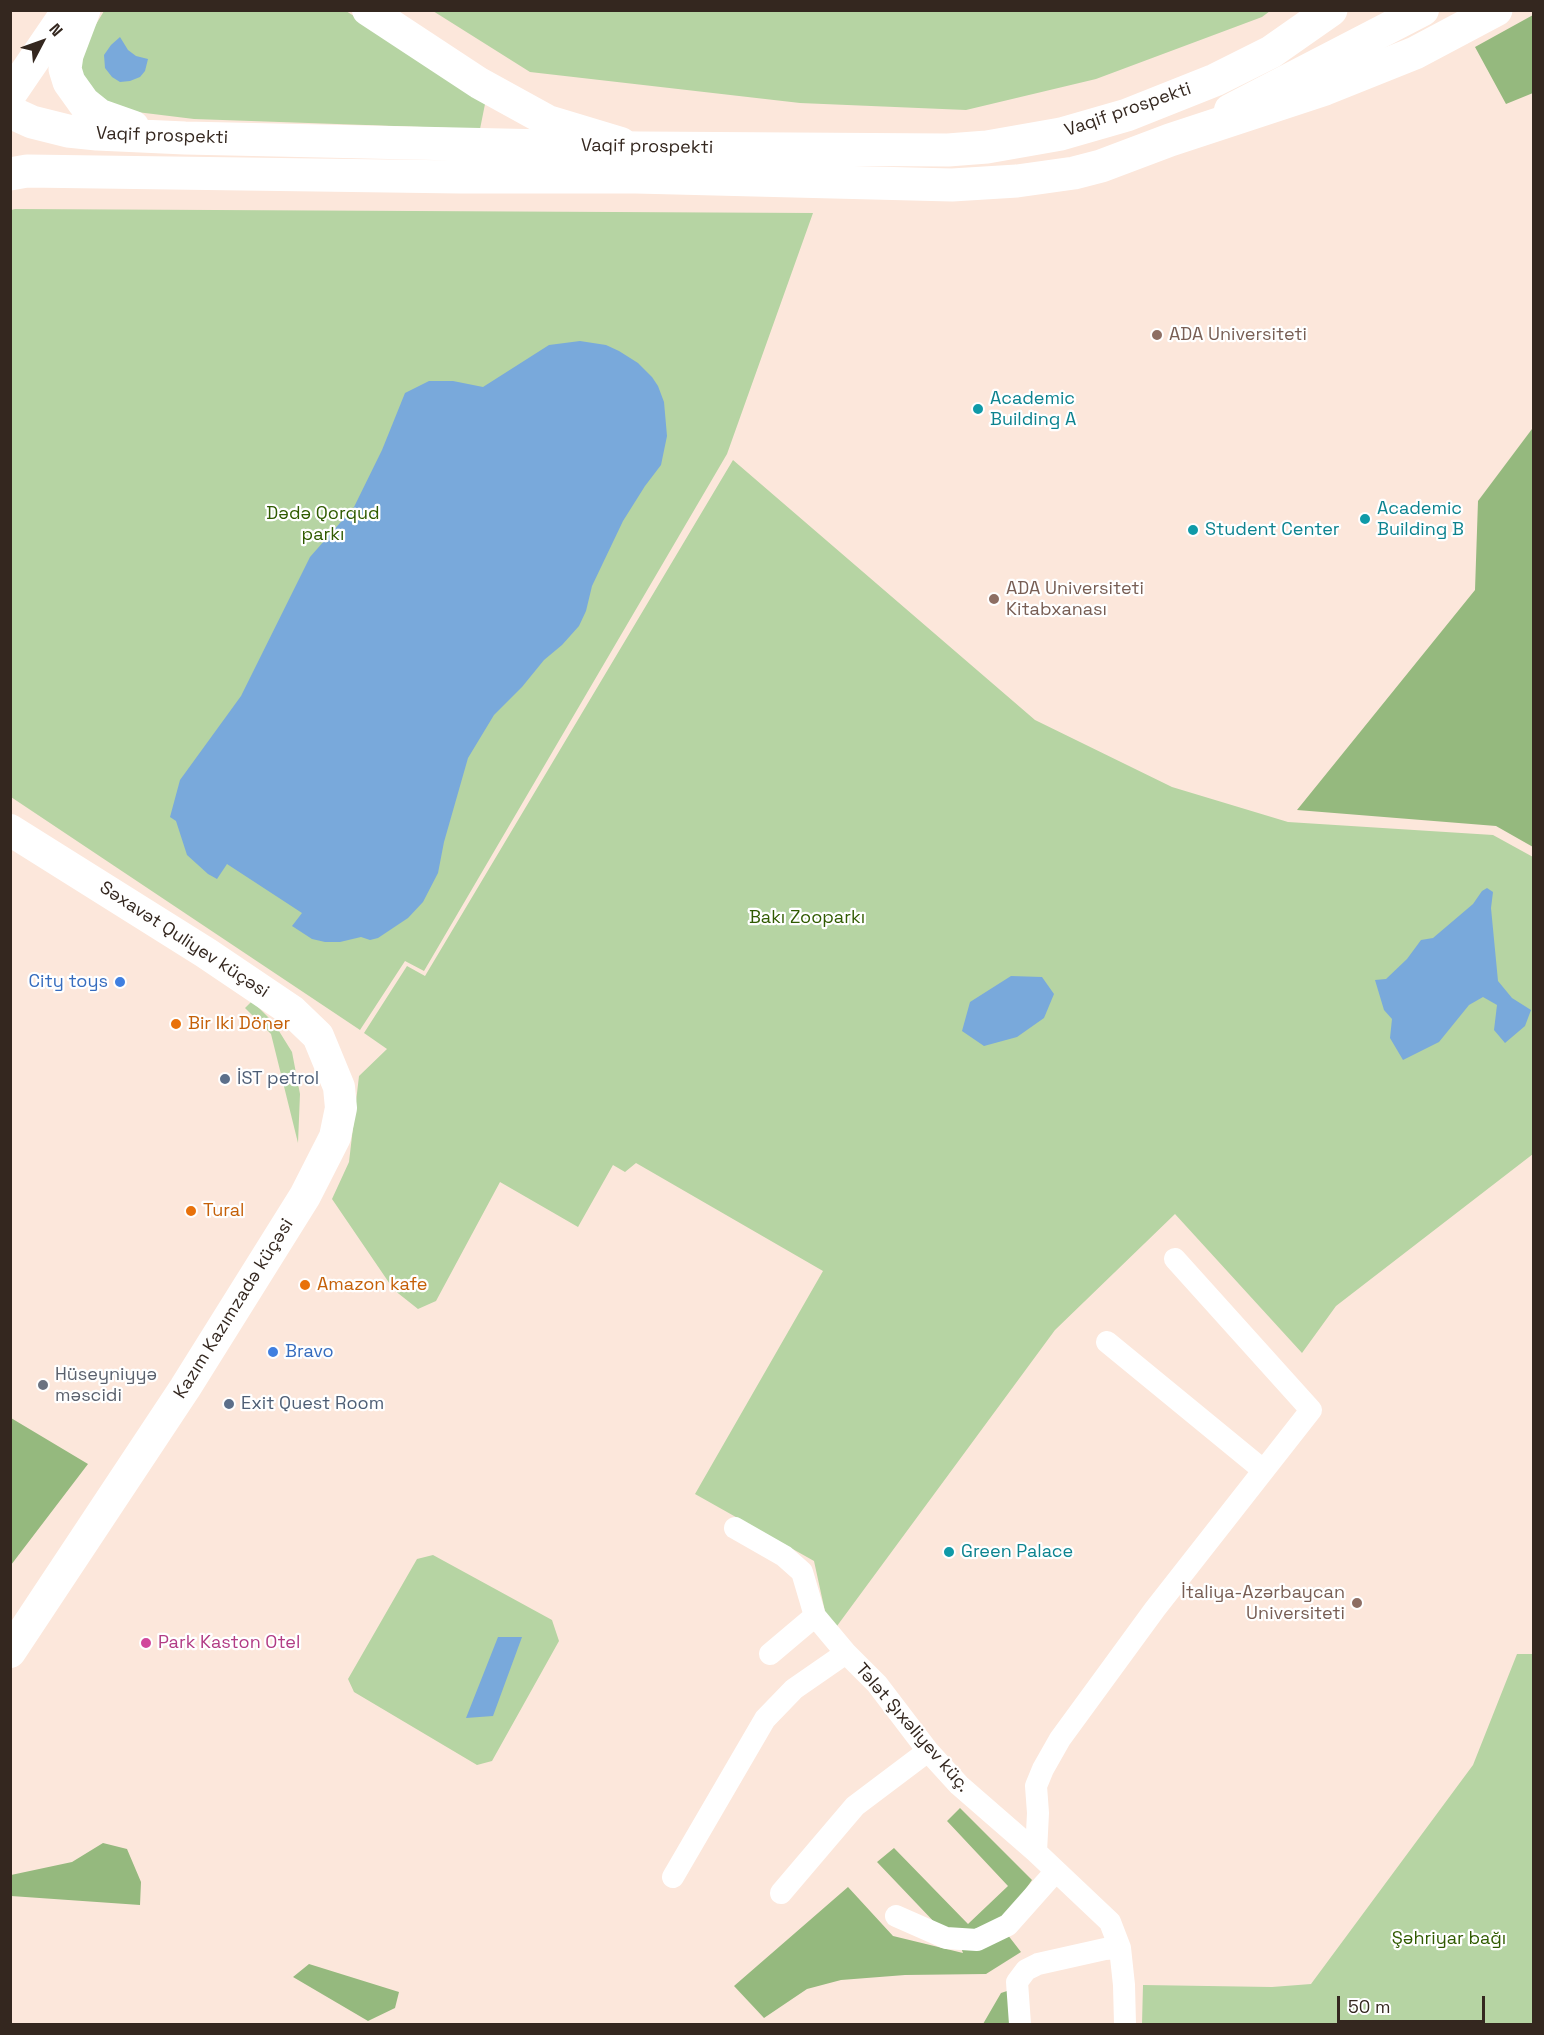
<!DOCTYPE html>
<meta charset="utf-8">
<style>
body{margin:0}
#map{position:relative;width:1544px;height:2035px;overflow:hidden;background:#fce7db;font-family:"Space Grotesk",sans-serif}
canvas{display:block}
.frame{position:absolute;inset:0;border:12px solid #34271f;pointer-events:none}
.north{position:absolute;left:12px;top:12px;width:60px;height:60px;-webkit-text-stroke:4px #fff;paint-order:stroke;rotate:49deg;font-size:16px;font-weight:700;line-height:24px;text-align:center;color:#34271f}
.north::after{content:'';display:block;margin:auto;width:21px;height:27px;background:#34271f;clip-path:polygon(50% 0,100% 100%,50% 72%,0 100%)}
.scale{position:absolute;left:1337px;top:1996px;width:148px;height:27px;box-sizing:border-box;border:3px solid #34271f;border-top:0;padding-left:8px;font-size:18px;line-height:21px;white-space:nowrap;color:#34271f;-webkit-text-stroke:4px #fff;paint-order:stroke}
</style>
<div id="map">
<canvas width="1544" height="2035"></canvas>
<div class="frame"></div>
<div class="north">N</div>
<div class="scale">50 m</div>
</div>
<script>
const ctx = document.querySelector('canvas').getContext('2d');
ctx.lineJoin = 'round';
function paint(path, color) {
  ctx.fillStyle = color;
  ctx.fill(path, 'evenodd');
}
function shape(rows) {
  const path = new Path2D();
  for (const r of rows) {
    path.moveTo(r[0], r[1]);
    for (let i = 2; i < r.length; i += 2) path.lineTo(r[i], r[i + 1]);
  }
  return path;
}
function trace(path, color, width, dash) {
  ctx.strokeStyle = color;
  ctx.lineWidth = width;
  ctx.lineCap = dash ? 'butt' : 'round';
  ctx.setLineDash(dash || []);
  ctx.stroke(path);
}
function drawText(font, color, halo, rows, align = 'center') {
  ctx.font = font + ' "Space Grotesk",sans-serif';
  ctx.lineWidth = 4.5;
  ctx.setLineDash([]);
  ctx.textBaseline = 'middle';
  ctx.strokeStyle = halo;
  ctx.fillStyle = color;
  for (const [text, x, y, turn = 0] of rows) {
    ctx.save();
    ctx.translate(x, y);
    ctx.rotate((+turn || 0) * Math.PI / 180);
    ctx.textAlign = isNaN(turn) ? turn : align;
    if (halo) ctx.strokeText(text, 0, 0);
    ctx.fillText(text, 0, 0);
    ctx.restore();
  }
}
paint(shape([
 [104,11,346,11,486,99,480,129,194,119,104,108,83,90,78,54],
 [433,11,1270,10,1270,11,1262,17,1096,79,966,110,800,103,530,72],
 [15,209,813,213,727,454,424,971,405,961,360,1030,11,797,11,210],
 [733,460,1035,720,1172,787,1288,822,1493,835,1533,857,1533,1154,1336,1306,1302,1353,1175,1214,1055,1330,837,1626,826,1616,814,1561,695,1494,823,1271,636,1163,625,1172,613,1165,578,1227,500,1182,436,1301,418,1309,394,1290,332,1199,349,1162,359,1076,387,1049,364,1033,407,966,425,976],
 [252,1001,274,1023,292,1052,300,1094,298,1143,271,1034,245,1008],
 [433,1555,552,1620,559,1641,492,1761,477,1765,354,1692,348,1679,417,1559],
 [1517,1654,1534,1654,1533,2024,1142,2024,1143,1985,1272,1987,1311,1984,1473,1765]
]), '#b6d4a3');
paint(shape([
 [1533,15,1533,93,1506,104,1475,47],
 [1533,423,1533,847,1496,826,1297,810,1475,590,1478,501,1532,429],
 [11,1418,88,1464,11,1565],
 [960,1808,1032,1880,1016,1903,997,1921,1021,1952,986,1974,905,1975,841,1980,807,1989,764,2018,734,1986,848,1887,893,1936,963,1953,955,1932,938,1926,877,1862,894,1848,968,1924,1008,1886,947,1821],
 [103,1843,127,1849,141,1882,140,1905,11,1896,11,1875,72,1862],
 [309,1964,399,1992,395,2008,368,2021,293,1977],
 [1013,1989,1013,2024,983,2024,1001,1993]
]), '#95b97e');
paint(shape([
 [120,37,128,50,136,56,148,59,145,71,140,77,130,81,120,82,112,77,105,68,104,55,111,45],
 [580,341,606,345,619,351,638,363,652,377,658,386,664,402,667,436,661,465,645,486,623,521,592,586,586,611,579,626,562,645,544,660,522,687,494,715,468,758,444,842,438,873,423,902,408,918,378,938,370,940,361,937,340,942,325,942,312,939,292,926,302,913,227,864,217,879,208,874,187,855,176,821,170,817,180,780,241,696,310,557,354,507,382,450,405,393,429,381,453,381,483,387,549,345],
 [1487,888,1493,892,1491,908,1498,981,1512,998,1531,1010,1525,1026,1505,1043,1494,1030,1497,1005,1483,997,1469,1005,1439,1042,1403,1060,1390,1038,1392,1019,1384,1010,1375,980,1386,979,1407,959,1421,940,1433,938,1473,904,1482,891],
 [1011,976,1042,977,1054,994,1044,1018,1017,1037,984,1046,962,1031,970,1002],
 [498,1637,522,1637,493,1716,466,1718]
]), '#79a9db');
trace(shape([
 [1107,1342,1263,1470],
 [735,1528,784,1556,802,1572,815,1616,846,1653,877,1684,928,1751,959,1785,1036,1852,1110,1922,1120,1948,1124,1985,1125,2024],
 [770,1654,815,1616],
 [1036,1852,1038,1813,1036,1786,1043,1769,1060,1739,1155,1609,1311,1410,1175,1259],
 [673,1877,765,1719,794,1689,846,1653],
 [781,1893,855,1806,928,1751],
 [896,1916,946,1938,977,1940,1008,1925,1056,1871],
 [1020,2024,1017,1982,1026,1970,1038,1964,1105,1949,1120,1948]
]), '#fff', 22);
trace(shape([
 [368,10,479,83,548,121,621,143],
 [10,95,68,10],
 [1230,110,1423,10],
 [10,830,206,953,292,1011,318,1036,339,1087,341,1108,335,1137,305,1196,185,1388,10,1652]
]), '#fff', 32);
trace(shape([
 [84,10,67,55,65,69,69,82,84,103,99,115,133,127],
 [10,112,32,122,68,131,97,134,185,138,639,148,948,150,987,147,1061,134,1127,115,1215,80,1271,52,1331,10],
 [10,174,27,171,460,177,636,177,952,185,1017,181,1074,173,1101,166,1170,140,1325,89,1415,53,1496,10]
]), '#fff', 33);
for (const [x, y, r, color] of [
 [1157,335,6,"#8d6e63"],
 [978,409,6,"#0f9aa8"],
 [1365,519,6,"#0f9aa8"],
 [1193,530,6,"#0f9aa8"],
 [994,599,6,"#8d6e63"],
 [120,982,6,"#3f7fe0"],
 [176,1024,6,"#e8710a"],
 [225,1079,6,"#5c6f8a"],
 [191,1211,6,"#e8710a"],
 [305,1285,6,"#e8710a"],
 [273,1352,6,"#3f7fe0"],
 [43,1385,6,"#6b7280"],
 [229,1404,6,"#5c6f8a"],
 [949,1552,6,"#0f9aa8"],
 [1357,1603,6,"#8d6e63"],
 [146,1643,6,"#d1479c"]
]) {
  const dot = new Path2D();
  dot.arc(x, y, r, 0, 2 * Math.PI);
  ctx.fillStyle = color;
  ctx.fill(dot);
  trace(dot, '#fff', 2);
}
drawText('18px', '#34271f', '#fff', [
 ["Vaqif prospekti",1128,110,-19],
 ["Vaqif prospekti",162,136,2],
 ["Vaqif prospekti",647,147,1],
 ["Səxavət Quliyev küçəsi",184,940,33],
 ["Kazım Kazımzadə küçəsi",234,1309,-58],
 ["Tələt Şıxəliyev küç.",912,1728,49]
]);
drawText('18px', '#785e54', '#fff', [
 ["ADA Universiteti",1169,335],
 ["ADA Universiteti",1006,589],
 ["Kitabxanası",1006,610],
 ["İtaliya-Azərbaycan",1345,1593,"right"],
 ["Universiteti",1345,1614,"right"]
], 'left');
drawText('18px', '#0d838f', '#fff', [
 ["Academic",990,399],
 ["Building A",990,420],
 ["Academic",1377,509],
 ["Building B",1377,530],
 ["Student Center",1205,530],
 ["Green Palace",961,1552]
], 'left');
drawText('18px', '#305b01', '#fff', [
 ["Dədə Qorqud",323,514],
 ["parkı",323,535],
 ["Bakı Zooparkı",807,918],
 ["Şəhriyar bağı",1449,1939]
]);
drawText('18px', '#366cbe', '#fff', [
 ["City toys",108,982],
 ["Bravo",285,1352,"left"]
], 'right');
drawText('18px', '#c56008', '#fff', [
 ["Bir Iki Dönər",188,1024],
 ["Tural",203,1211],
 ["Amazon kafe",317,1285]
], 'left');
drawText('18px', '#4e5e75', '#fff', [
 ["İST petrol",237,1079],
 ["Exit Quest Room",241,1404]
], 'left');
drawText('18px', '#5b616d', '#fff', [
 ["Hüseyniyyə",55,1375],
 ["məscidi",55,1396]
], 'left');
drawText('18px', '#b23c85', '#fff', [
 ["Park Kaston Otel",158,1643]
], 'left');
</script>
